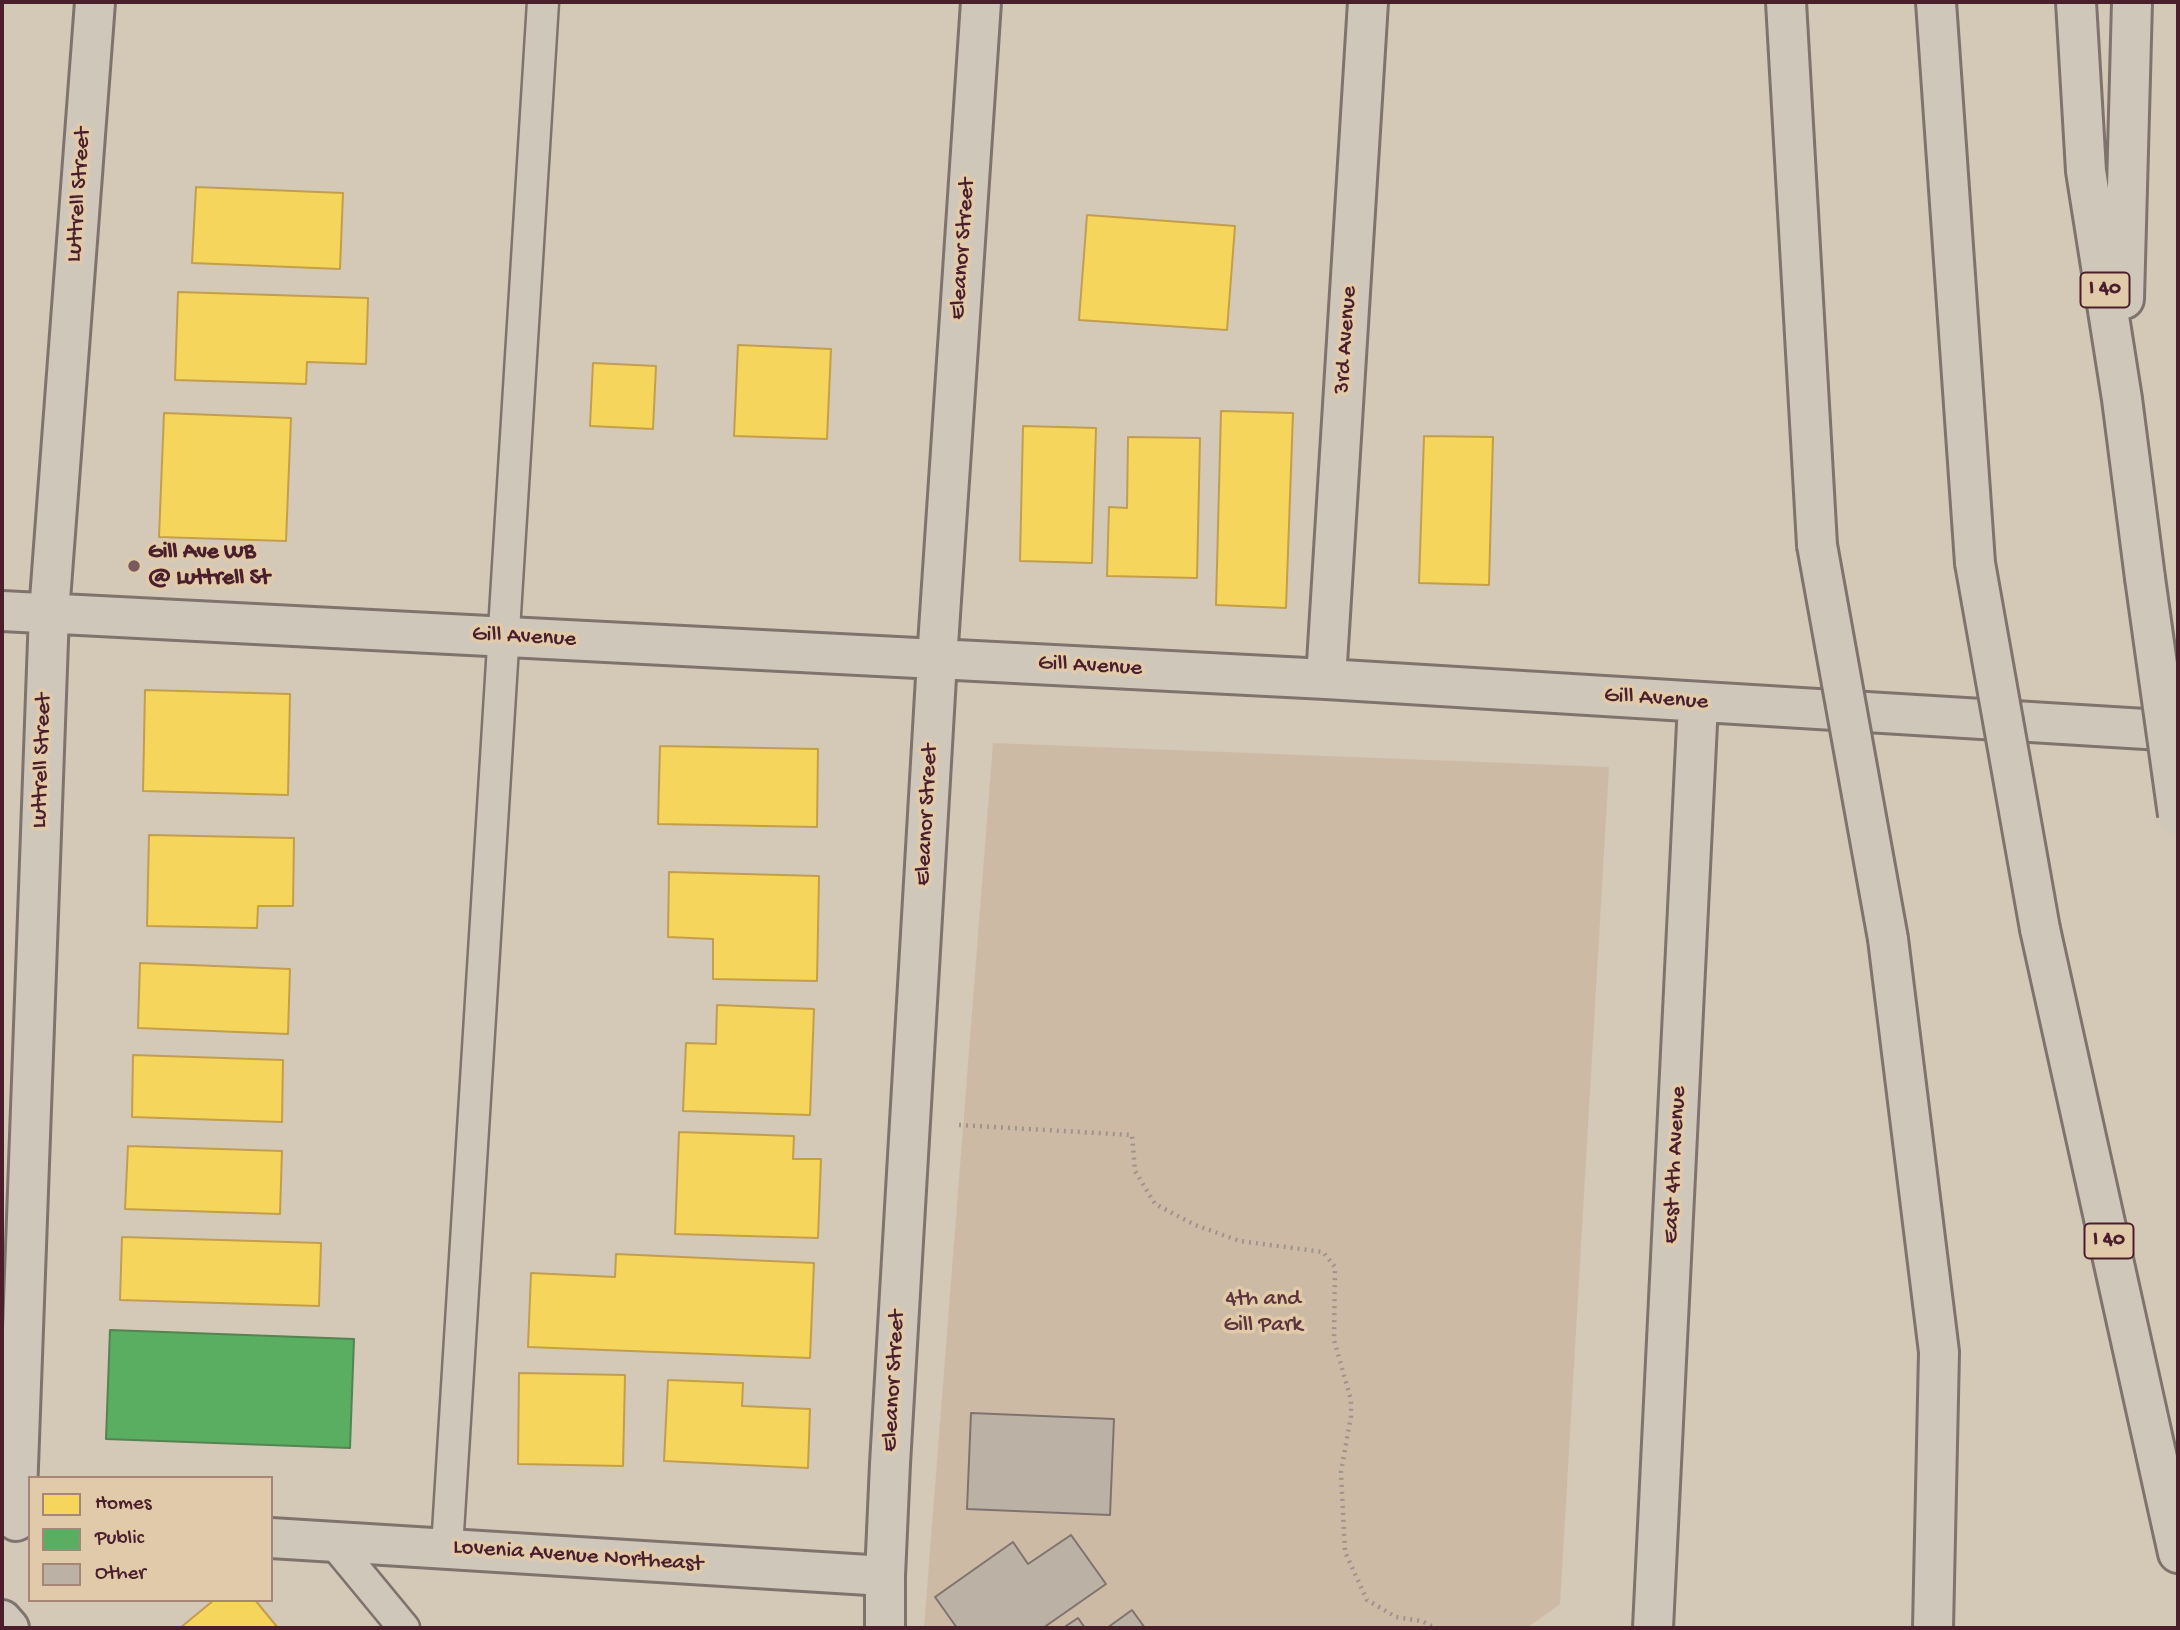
<!DOCTYPE html>
<style>
body{margin:0}
#map{position:relative;width:2180px;height:1630px;overflow:hidden;background:#d4c8b7;font-family:"Gochi Hand",sans-serif}
canvas{display:block}
.frame{position:absolute;inset:0;border:4px solid #4a1f2b;pointer-events:none}
.legend{position:absolute;left:28px;top:1476px;width:245px;height:126px;box-sizing:border-box;background:#e1caaa;border:2px solid #a58677;margin:0;padding:9px 12px;list-style:none;font-size:21px;color:#4a1f2b}
.legend li{display:flex;align-items:center;gap:14px;height:35px}
.legend b{width:35px;border:2px solid #a58677}
</style>
<div id="map">
<canvas width="2180" height="1630"></canvas>
<div class="frame"></div>
<ul class="legend">
<li><b style="height:19px;background:#f6d55c"></b>Homes</li>
<li><b style="height:19px;background:#5aae61"></b>Public</li>
<li><b style="height:19px;background:#bbb1a5"></b>Other</li>
</ul>
</div>
<script>
const ctx = document.querySelector('canvas').getContext('2d');
ctx.lineJoin = 'round';
function paint(path, color) {
  ctx.fillStyle = color;
  ctx.fill(path, 'evenodd');
}
function shape(rows) {
  const path = new Path2D();
  for (const r of rows) {
    path.moveTo(r[0], r[1]);
    for (let i = 2; i < r.length; i += 2) path.lineTo(r[i], r[i + 1]);
  }
  return path;
}
function trace(path, color, width, dash) {
  ctx.strokeStyle = color;
  ctx.lineWidth = width;
  ctx.lineCap = dash ? 'butt' : 'round';
  ctx.setLineDash(dash || []);
  ctx.stroke(path);
}
function drawText(font, color, halo, rows, align = 'center') {
  ctx.font = font + ' "Gochi Hand",sans-serif';
  ctx.lineWidth = 7;
  ctx.setLineDash([]);
  ctx.textBaseline = 'middle';
  ctx.strokeStyle = halo;
  ctx.fillStyle = color;
  for (const [text, x, y, turn = 0] of rows) {
    ctx.save();
    ctx.translate(x, y);
    ctx.rotate((+turn || 0) * Math.PI / 180);
    ctx.textAlign = isNaN(turn) ? turn : align;
    if (halo) ctx.strokeText(text, 0, 0);
    ctx.fillText(text, 0, 0);
    ctx.restore();
  }
}
paint(shape([
 [993,743,1609,767,1560,1604,1527,1628,924,1628]
]), '#cdbaa4');
const homes = shape([
 [196,187,343,193,340,269,192,263,196,187],
 [1087,215,1235,226,1227,330,1079,320,1087,215],
 [178,292,368,298,366,364,307,362,306,384,175,380,178,292],
 [738,345,831,349,827,439,734,436,738,345],
 [593,363,656,366,653,429,590,426,593,363],
 [1221,411,1293,413,1286,608,1216,605,1221,411],
 [164,413,291,418,286,541,159,537,164,413],
 [1023,426,1096,428,1092,563,1020,561,1023,426],
 [1424,436,1493,437,1489,585,1419,583,1424,436],
 [1128,437,1200,438,1197,578,1107,576,1109,507,1127,508,1128,437],
 [145,690,290,694,288,795,143,791,145,690],
 [660,746,818,749,817,827,658,824,660,746],
 [149,835,294,838,293,906,258,906,257,928,147,926,149,835],
 [669,872,819,876,817,981,713,979,713,939,668,937,669,872],
 [140,963,290,969,288,1034,138,1028,140,963],
 [717,1005,814,1009,810,1115,683,1111,686,1043,716,1044,717,1005],
 [133,1055,283,1060,282,1122,132,1117,133,1055],
 [679,1132,794,1136,793,1159,821,1159,818,1238,675,1234,679,1132],
 [128,1146,282,1151,280,1214,125,1209,128,1146],
 [122,1237,321,1243,319,1306,120,1300,122,1237],
 [616,1254,814,1263,810,1358,528,1347,531,1273,615,1277,616,1254],
 [519,1373,625,1375,623,1466,518,1464,519,1373],
 [668,1380,743,1383,742,1406,810,1409,808,1468,664,1461,668,1380],
 [214,1600,255,1600,278,1628,180,1628,214,1600]
]);
paint(homes, '#f6d55c');
trace(homes, '#c29e4d', 2);
const public = shape([
 [110,1330,354,1339,350,1448,106,1439,110,1330]
]);
paint(public, '#5aae61');
trace(public, '#558351', 2);
const building = shape([
 [971,1413,1114,1419,1110,1515,967,1509,971,1413],
 [1071,1535,1106,1584,1043,1628,957,1628,935,1597,1013,1542,1028,1564,1071,1535],
 [1132,1610,1145,1628,1107,1628,1132,1610],
 [1078,1618,1085,1628,1063,1628,1078,1618]
]);
paint(building, '#bbb1a5');
trace(building, '#80736d', 2);
const lane = shape([
 [333,1542,404,1628],
 [447,1548,543,2]
]);
const street = shape([
 [2,611,1326,679,2178,731],
 [1326,679,1368,2],
 [16,1521,49,613,95,2],
 [271,1538,885,1576],
 [2,1620,9,1628],
 [885,1628,885,1576,890,1464,937,660,981,2],
 [1653,1628,1698,703]
]);
const highway = shape([
 [1786,2,1817,545],
 [1936,2,1975,563],
 [2076,2,2086,171,2122,399,2145,578],
 [2124,299,2132,2],
 [2040,929,2178,1553],
 [1888,939,1939,1352,1933,1628]
]);
trace(lane, '#80736d', 35);
trace(street, '#80736d', 44);
trace(highway, '#80736d', 44);
trace(shape([
 [959,1125,1132,1135,1135,1171,1155,1204,1195,1225,1240,1241,1323,1252,1335,1267,1334,1340,1351,1400,1351,1416,1341,1472,1345,1552,1367,1600,1396,1617,1422,1621,1435,1628]
]), '#9f948d', 4.5, [2, 5]);
trace(lane, '#d0c7bb', 30);
trace(street, '#d0c7bb', 38);
trace(highway, '#d0c7bb', 38);
const highwayBridge = shape([
 [1817,545,1888,939],
 [1975,563,2040,929],
 [2145,578,2178,815]
]);
trace(highwayBridge, '#80736d', 44, []);
trace(highwayBridge, '#d0c7bb', 38);
for (const [x, y, r, color] of [
 [134,566,7,"#7a5a5c"]
]) {
  const dot = new Path2D();
  dot.arc(x, y, r, 0, 2 * Math.PI);
  ctx.fillStyle = color;
  ctx.fill(dot);
  trace(dot, '#e1caaa', 2.5);
}
for (const [x, y, w] of [
 [2105,290,49],
 [2109,1241,49]
]) {
  const box = new Path2D();
  box.roundRect(x - w / 2, y - 17.5, w, 35, 5);
  ctx.fillStyle = '#e1caaa';
  ctx.fill(box);
  trace(box, '#4a1f2b', 2);
}
drawText('bold 21px', '#4a1f2b', null, [
 ["I 40",2105,290],
 ["I 40",2109,1241]
]);
drawText('23px', '#4a1f2b', '#e1caaa', [
 ["Luttrell Street",80,195,-86],
 ["Eleanor Street",964,249,-86],
 ["3rd Avenue",1347,340,-86],
 ["Gill Avenue",524,638,3],
 ["Gill Avenue",1090,667,3],
 ["Gill Avenue",1656,700,4],
 ["Luttrell Street",43,761,-88],
 ["Eleanor Street",928,815,-87],
 ["East 4th Avenue",1676,1165,-87],
 ["Eleanor Street",895,1381,-87],
 ["Lovenia Avenue Northeast",578,1557,4]
]);
drawText('bold 23px', '#4a1f2b', '#e1caaa', [
 ["Gill Ave WB",148,553],
 ["@ Luttrell St",148,579]
], 'left');
drawText('23px', '#5d343b', '#e1caaa', [
 ["4th and",1263,1300],
 ["Gill Park",1263,1326]
]);
</script>
